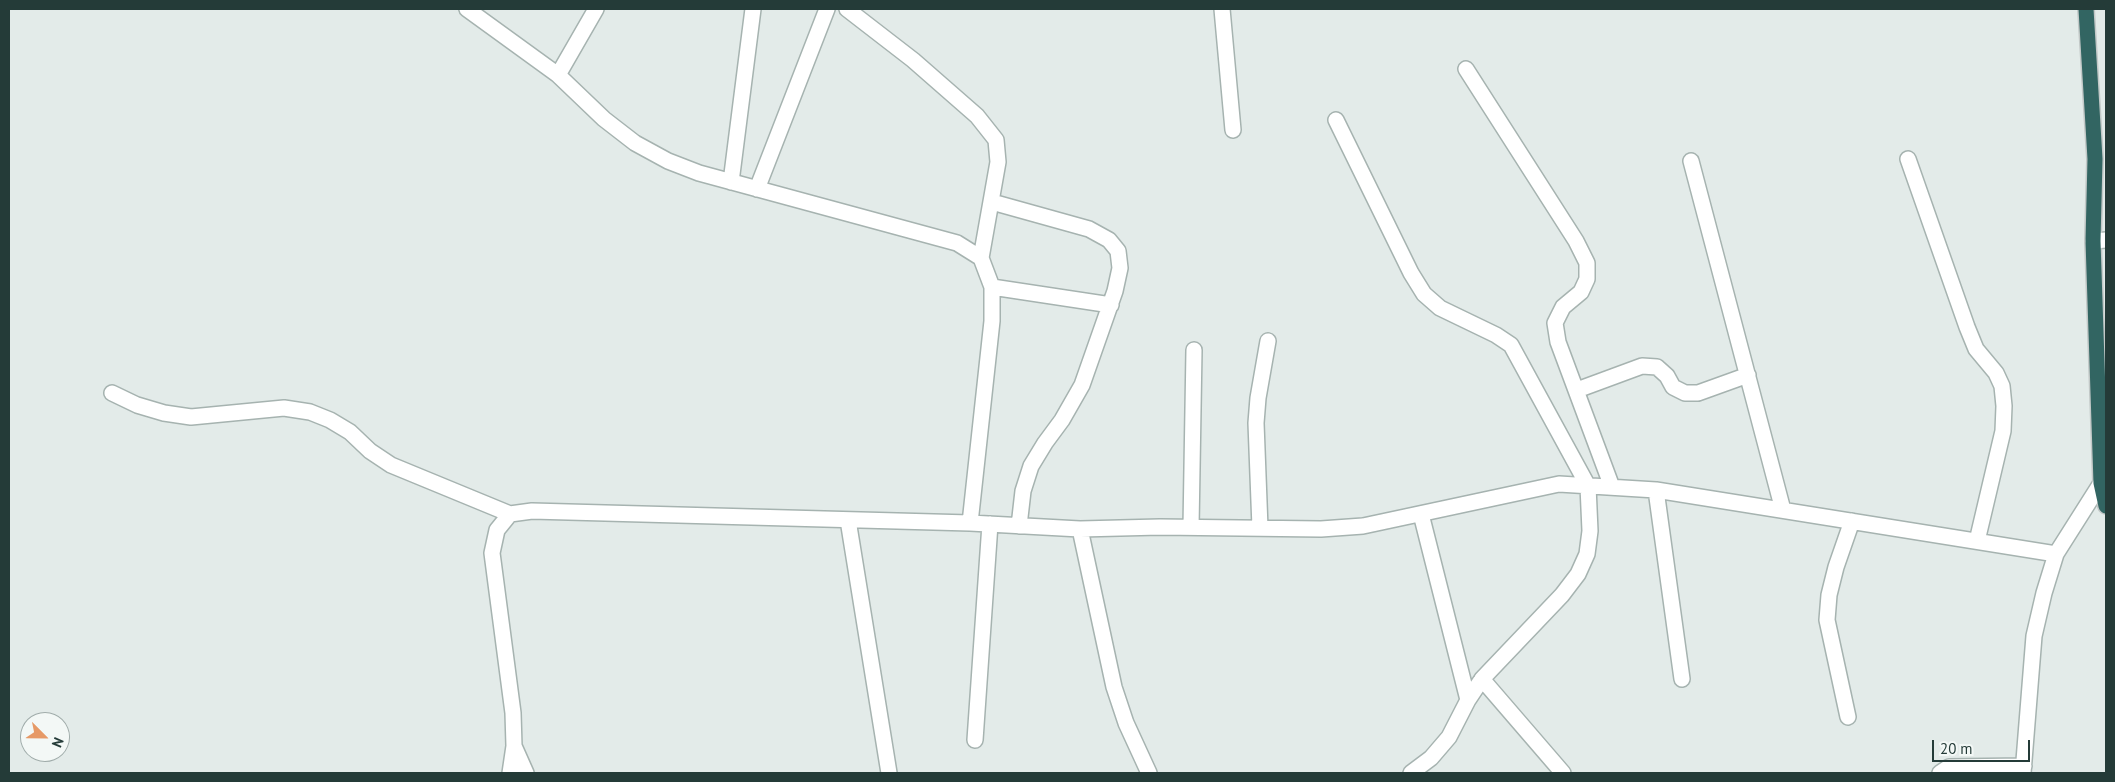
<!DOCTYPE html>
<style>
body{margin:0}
#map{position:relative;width:2115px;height:782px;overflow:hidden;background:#e3ebe9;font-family:"PT Sans",sans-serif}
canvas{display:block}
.frame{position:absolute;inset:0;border:10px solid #243b38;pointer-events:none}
.north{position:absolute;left:20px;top:712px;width:50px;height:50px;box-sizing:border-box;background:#f3f8f6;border:1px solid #a0acaa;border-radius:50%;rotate:113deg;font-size:14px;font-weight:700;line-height:20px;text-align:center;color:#243b38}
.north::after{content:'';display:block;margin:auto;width:18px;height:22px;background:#e69966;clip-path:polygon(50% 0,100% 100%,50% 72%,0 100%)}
.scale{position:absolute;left:1932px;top:740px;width:98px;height:22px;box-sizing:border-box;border:2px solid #243b38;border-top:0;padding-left:6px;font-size:15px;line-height:18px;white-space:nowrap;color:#243b38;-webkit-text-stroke:4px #f3f8f6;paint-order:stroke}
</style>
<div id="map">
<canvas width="2115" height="782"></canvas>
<div class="frame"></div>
<div class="north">N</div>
<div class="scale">20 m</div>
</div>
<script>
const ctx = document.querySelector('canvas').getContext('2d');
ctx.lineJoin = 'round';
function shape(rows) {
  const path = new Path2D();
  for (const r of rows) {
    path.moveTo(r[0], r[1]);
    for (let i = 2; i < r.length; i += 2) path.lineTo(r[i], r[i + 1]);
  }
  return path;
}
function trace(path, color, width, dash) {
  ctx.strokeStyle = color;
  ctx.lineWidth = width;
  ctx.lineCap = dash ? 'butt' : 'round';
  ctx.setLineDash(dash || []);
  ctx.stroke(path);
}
const street = shape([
 [467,9,558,75,604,119,635,143,668,161,699,173,957,243,981,258,992,287,992,321,970,523],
 [847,9,913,60,977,116,996,140,998,162,981,258],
 [1222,9,1233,130],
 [1466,69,1576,241,1587,263,1587,279,1581,292,1563,307,1555,323,1558,342,1612,487],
 [558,75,596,9],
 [1336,120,1411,273,1424,294,1440,308,1496,335,1511,345,1588,486,1590,531,1587,554,1578,574,1562,595,1482,679,1468,700,1449,737,1431,758,1411,773],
 [1908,159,1967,327,1976,349,1996,373,2002,386,2004,406,2003,431,1977,541],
 [1691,161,1783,510],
 [731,182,753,9],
 [757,189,827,9],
 [992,202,1089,229,1109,240,1118,251,1120,268,1115,291,1082,385,1062,420,1045,443,1031,466,1023,491,1019,526],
 [2093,241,2106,240],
 [992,287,1111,305],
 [1577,390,1642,366,1657,367,1667,376,1673,387,1685,393,1698,393,1748,375],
 [112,393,137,405,164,413,191,417,284,408,310,412,330,420,350,432,370,451,391,465,510,514],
 [1656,490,1682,679],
 [1421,514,1468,700],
 [848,520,889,773],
 [1191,527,1194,350],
 [1260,528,1256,423,1258,398,1268,341],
 [1080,529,1114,687,1126,723,1149,773],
 [1482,679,1563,773],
 [1848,717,1827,620,1829,595,1836,567,1852,521],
 [975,740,990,524],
 [514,746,526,773],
 [510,773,514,746,513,713,492,553,497,530,510,514,532,511,970,523,1080,529,1160,527,1321,529,1363,526,1559,484,1656,490,2056,554],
 [1940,773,1949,767,2024,766],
 [2023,773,2034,636,2044,593,2056,554,2101,483]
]);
const highway = shape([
 [2086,9,2095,159,2093,241,2101,483,2106,506]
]);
trace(street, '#a6b3b0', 18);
trace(highway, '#c2c8c7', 18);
trace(street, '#fff', 15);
trace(highway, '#326562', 15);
</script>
